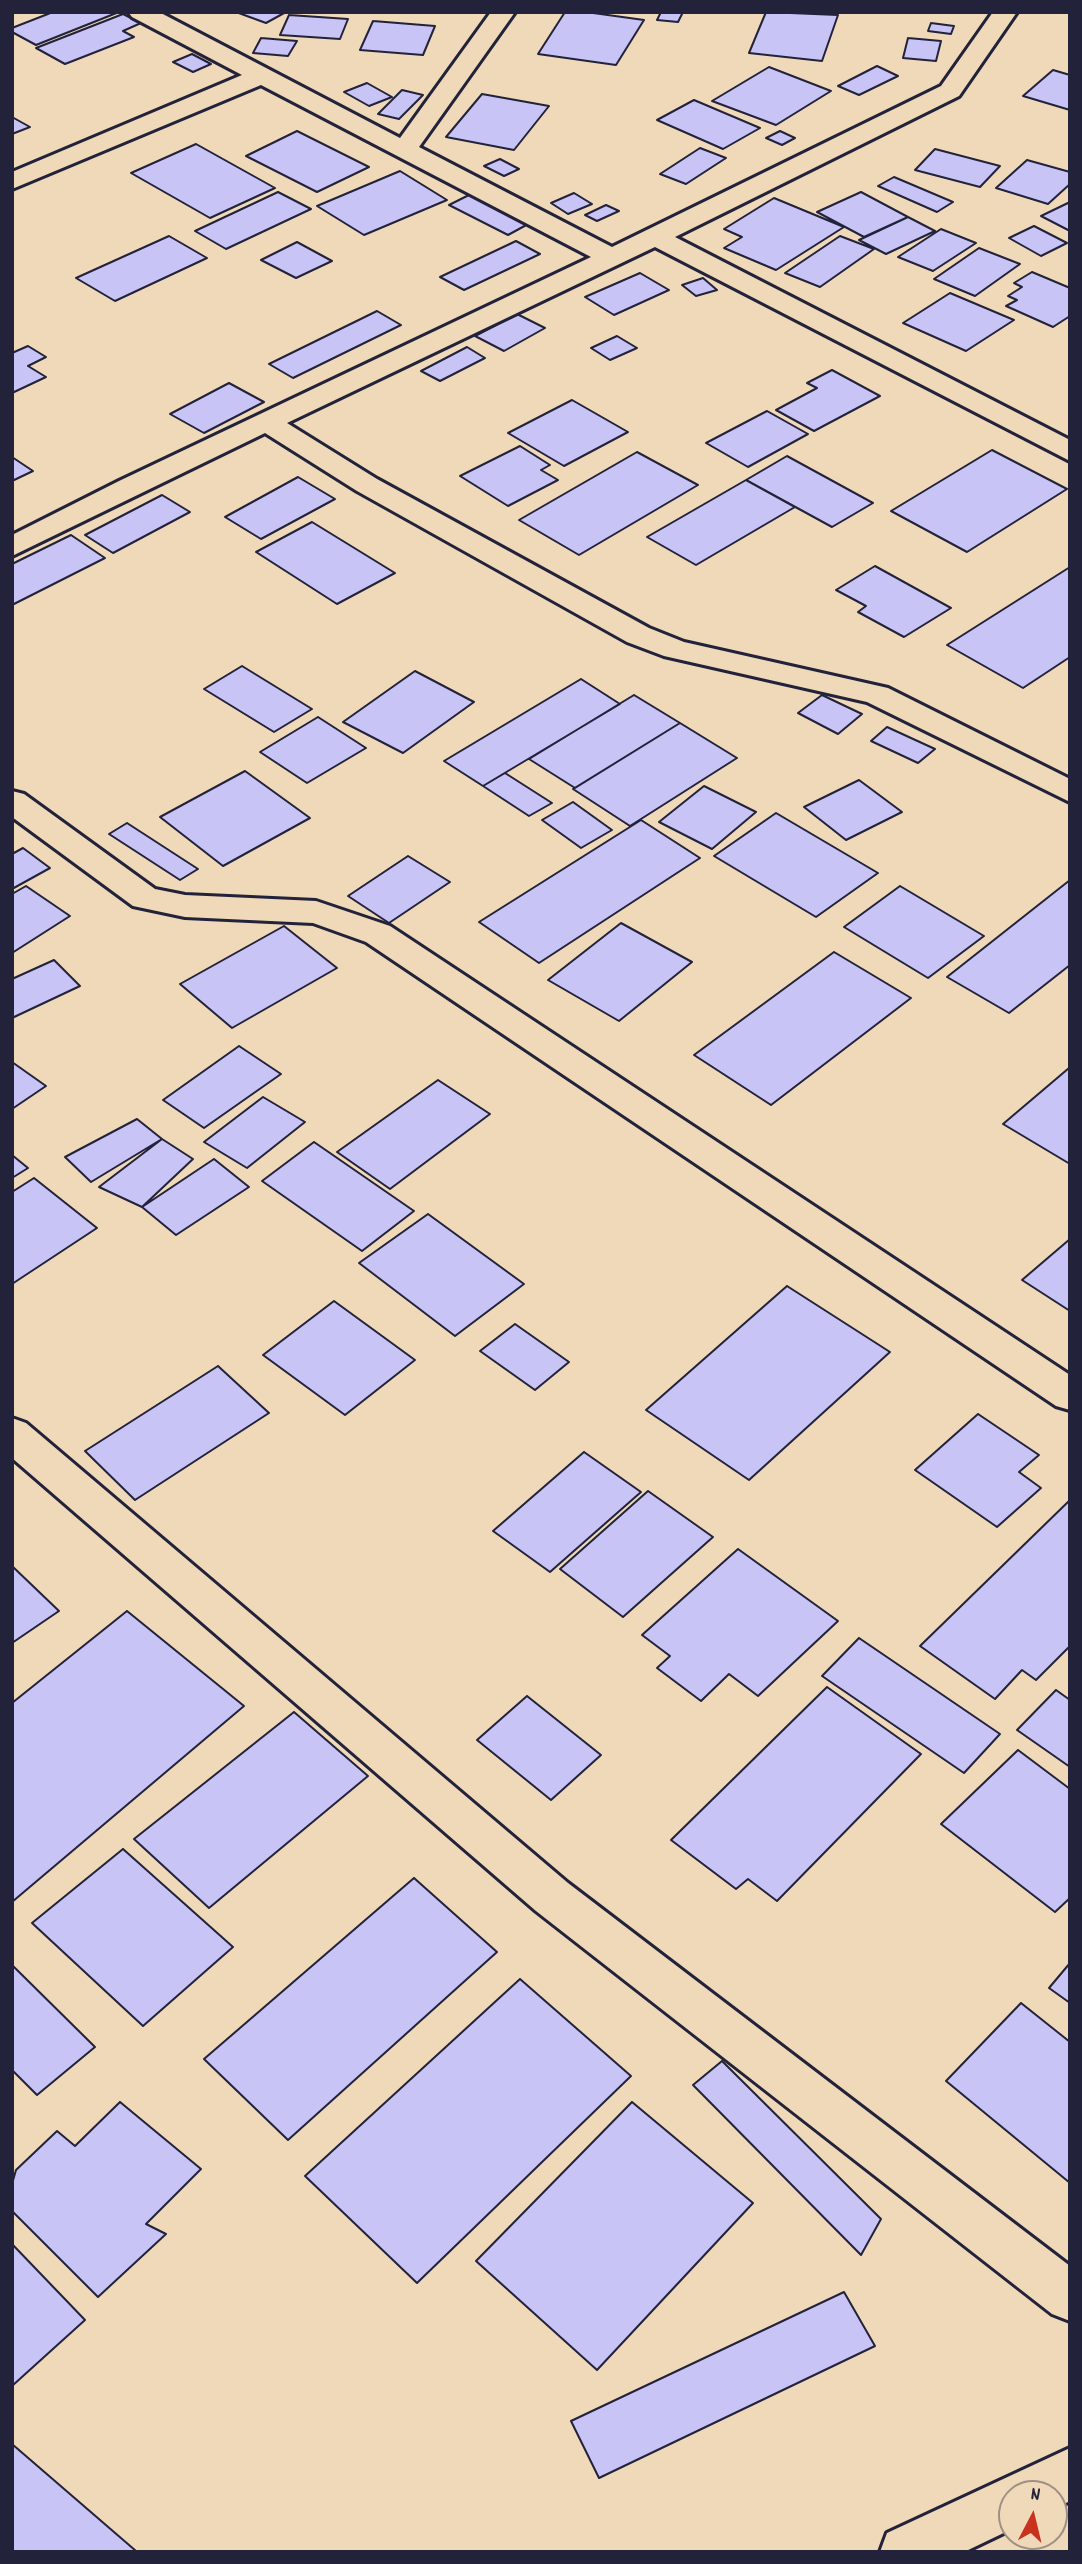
<!DOCTYPE html>
<style>
body{margin:0}
#map{position:relative;width:1082px;height:2564px;overflow:hidden;background:#f0d9b8;font-family:Dekko,sans-serif}
canvas{display:block}
.frame{position:absolute;inset:0;border:14px solid #22223b;pointer-events:none}
.north{position:absolute;left:998px;top:2480px;width:70px;height:70px;box-sizing:border-box;background:#f0d9b8;border:2px solid #9e9086;border-radius:50%;rotate:7deg;font-size:19px;font-weight:700;line-height:28px;text-align:center;color:#22223b}
.north::after{content:'';display:block;margin:auto;width:24px;height:32px;background:#c8321e;clip-path:polygon(50% 0,100% 100%,50% 72%,0 100%)}
</style>
<div id="map">
<canvas width="1082" height="2564"></canvas>
<div class="frame"></div>
<div class="north">N</div>
</div>
<script>
const ctx = document.querySelector('canvas').getContext('2d');
ctx.lineJoin = 'round';
function paint(path, color) {
  ctx.fillStyle = color;
  ctx.fill(path, 'evenodd');
}
function shape(rows) {
  const path = new Path2D();
  for (const r of rows) {
    path.moveTo(r[0], r[1]);
    for (let i = 2; i < r.length; i += 2) path.lineTo(r[i], r[i + 1]);
  }
  return path;
}
function trace(path, color, width, dash) {
  ctx.strokeStyle = color;
  ctx.lineWidth = width;
  ctx.lineCap = dash ? 'butt' : 'round';
  ctx.setLineDash(dash || []);
  ctx.stroke(path);
}
const building = shape([
 [53,12,119,12,36,45,12,32,12,28,53,12],
 [236,12,286,12,266,23,236,12],
 [565,12,586,12,644,20,616,65,538,54,565,12],
 [661,12,683,12,678,22,657,20,661,12],
 [766,12,838,15,822,61,749,53,766,12],
 [123,14,141,23,123,31,134,37,65,64,36,48,123,14],
 [289,15,348,19,340,39,280,35,289,15],
 [373,21,435,26,423,55,360,50,373,21],
 [931,23,954,26,951,34,928,31,931,23],
 [261,38,297,41,288,56,253,53,261,38],
 [908,38,941,41,936,61,903,58,908,38],
 [192,54,211,64,193,72,173,62,192,54],
 [877,66,898,76,859,95,838,86,877,66],
 [769,67,831,91,776,125,712,101,769,67],
 [1053,70,1070,75,1070,110,1023,96,1053,70],
 [367,83,392,97,369,106,344,92,367,83],
 [402,90,423,95,399,119,378,114,402,90],
 [482,94,549,106,514,150,446,137,482,94],
 [694,100,760,128,723,149,657,120,694,100],
 [12,117,30,127,12,134,12,117],
 [297,131,369,167,317,192,246,156,297,131],
 [780,131,795,138,782,145,766,138,780,131],
 [196,144,275,188,210,218,131,173,196,144],
 [700,148,726,158,686,184,660,174,700,148],
 [935,149,1000,166,980,187,915,170,935,149],
 [500,159,519,169,504,176,484,166,500,159],
 [1027,160,1070,172,1070,184,1048,204,996,188,1027,160],
 [400,171,447,200,364,235,317,206,400,171],
 [894,177,953,202,937,212,878,186,894,177],
 [278,192,311,209,226,249,195,231,278,192],
 [861,192,908,217,864,237,817,212,861,192],
 [574,193,592,204,568,214,551,203,574,193],
 [471,194,530,223,508,235,449,205,471,194],
 [774,198,844,227,776,270,724,248,742,237,724,229,774,198],
 [1070,202,1070,231,1041,216,1070,202],
 [606,205,619,211,597,221,585,215,606,205],
 [908,217,935,231,886,254,859,240,908,217],
 [1034,226,1067,243,1041,256,1009,238,1034,226],
 [941,229,976,243,933,271,898,257,941,229],
 [169,236,207,258,115,301,76,278,169,236],
 [840,236,874,249,820,287,785,273,840,236],
 [516,241,540,254,464,290,440,277,516,241],
 [297,242,332,261,296,278,261,260,297,242],
 [979,248,1020,264,975,296,934,279,979,248],
 [1032,272,1070,288,1070,316,1053,327,1006,306,1017,300,1008,296,1022,287,1014,283,1032,272],
 [640,273,669,290,614,315,585,297,640,273],
 [703,278,717,290,696,296,682,285,703,278],
 [950,293,1014,320,966,351,903,323,950,293],
 [377,311,401,325,293,378,269,364,377,311],
 [517,314,545,328,504,351,475,336,517,314],
 [617,336,637,348,610,360,591,348,617,336],
 [28,346,46,357,28,366,46,377,12,393,12,353,28,346],
 [467,347,485,358,440,381,421,371,467,347],
 [832,370,880,396,814,431,776,410,817,388,807,383,832,370],
 [229,383,264,402,204,433,170,414,229,383],
 [572,400,628,432,564,466,508,433,572,400],
 [767,411,808,434,748,467,706,443,767,411],
 [520,446,550,465,541,470,558,480,508,506,460,476,520,446],
 [992,450,1067,489,967,552,891,511,992,450],
 [637,452,698,485,579,555,519,520,637,452],
 [787,456,873,503,832,527,746,480,787,456],
 [12,457,33,471,12,481,12,457],
 [298,477,335,499,261,539,225,517,298,477],
 [746,480,795,507,696,565,647,537,746,480],
 [162,495,190,512,113,553,85,535,162,495],
 [312,522,395,573,337,604,256,552,312,522],
 [71,535,105,558,12,605,12,564,71,535],
 [875,566,951,608,904,637,858,612,866,606,836,590,875,566],
 [1070,567,1070,657,1023,688,947,645,1070,567],
 [242,666,312,709,274,732,204,689,242,666],
 [415,671,474,702,403,753,343,722,415,671],
 [581,679,620,704,483,786,444,761,581,679],
 [634,695,680,723,575,788,529,759,634,695],
 [822,695,862,714,838,734,798,713,822,695],
 [318,717,366,748,307,783,260,752,318,717],
 [680,723,737,758,630,826,573,789,680,723],
 [887,727,935,749,918,763,871,741,887,727],
 [245,771,310,818,223,866,160,817,245,771],
 [505,773,552,803,529,816,483,786,505,773],
 [859,780,902,812,846,840,804,807,859,780],
 [704,786,756,812,712,849,659,822,704,786],
 [573,802,612,830,581,848,542,820,573,802],
 [776,813,878,873,816,917,714,856,776,813],
 [641,820,700,858,539,963,479,922,641,820],
 [127,823,198,869,180,880,109,834,127,823],
 [23,848,50,868,12,889,12,854,23,848],
 [408,856,450,882,389,923,348,896,408,856],
 [1070,880,1070,965,1009,1013,947,977,1070,880],
 [26,886,70,916,12,953,12,894,26,886],
 [900,886,984,936,928,978,844,927,900,886],
 [621,923,692,962,619,1021,548,980,621,923],
 [284,926,337,968,232,1028,180,984,284,926],
 [834,952,911,998,771,1105,694,1055,834,952],
 [54,960,80,986,12,1018,12,979,54,960],
 [239,1046,281,1074,204,1128,163,1100,239,1046],
 [12,1062,46,1086,12,1109,12,1062],
 [1069,1068,1070,1068,1070,1164,1003,1124,1069,1068],
 [438,1080,490,1114,390,1189,337,1152,438,1080],
 [263,1097,305,1122,247,1168,204,1142,263,1097],
 [137,1119,162,1139,91,1182,65,1157,137,1119],
 [162,1139,193,1159,142,1207,99,1187,162,1139],
 [314,1142,414,1211,362,1251,262,1181,314,1142],
 [12,1155,28,1168,12,1178,12,1155],
 [214,1159,249,1187,176,1235,142,1207,214,1159],
 [34,1178,97,1228,12,1284,12,1192,34,1178],
 [428,1214,524,1284,455,1336,359,1263,428,1214],
 [1070,1239,1070,1311,1022,1280,1070,1239],
 [787,1286,890,1352,749,1480,646,1410,787,1286],
 [334,1301,415,1360,345,1415,263,1355,334,1301],
 [515,1324,569,1362,535,1390,480,1351,515,1324],
 [218,1366,269,1413,135,1500,85,1451,218,1366],
 [978,1414,1039,1455,1019,1472,1041,1488,997,1527,915,1470,978,1414],
 [584,1452,641,1492,550,1572,493,1531,584,1452],
 [648,1491,713,1537,623,1617,560,1569,648,1491],
 [1070,1500,1070,1646,1036,1680,1022,1670,995,1699,920,1646,1070,1500],
 [738,1549,838,1621,758,1696,729,1674,701,1701,657,1668,670,1656,642,1635,738,1549],
 [12,1566,59,1611,12,1643,12,1566],
 [127,1611,244,1706,12,1902,12,1703,127,1611],
 [859,1638,1000,1734,964,1773,822,1676,859,1638],
 [827,1687,921,1754,777,1901,748,1879,736,1889,671,1840,827,1687],
 [1056,1690,1070,1700,1070,1767,1017,1730,1056,1690],
 [527,1696,601,1755,551,1800,477,1740,527,1696],
 [294,1712,368,1776,209,1908,134,1839,294,1712],
 [1018,1750,1070,1789,1070,1898,1055,1912,941,1824,1018,1750],
 [123,1849,233,1947,143,2026,32,1923,123,1849],
 [414,1878,497,1952,288,2140,204,2059,414,1878],
 [1070,1963,1070,2003,1049,1988,1070,1963],
 [12,1965,95,2047,37,2095,12,2070,12,1965],
 [520,1979,631,2076,417,2283,305,2176,520,1979],
 [1021,2003,1070,2042,1070,2183,946,2081,1021,2003],
 [722,2061,881,2219,861,2255,693,2085,722,2061],
 [120,2102,201,2169,146,2224,166,2234,98,2297,12,2211,12,2184,16,2170,57,2131,75,2146,120,2102],
 [632,2102,753,2203,597,2370,476,2261,632,2102],
 [12,2244,85,2320,12,2386,12,2244],
 [844,2292,875,2346,599,2478,571,2421,844,2292],
 [12,2444,136,2551,135,2552,12,2552,12,2444]
]);
paint(building, '#c8c4f6');
trace(building, '#22223b', 2);
const minor = shape([
 [128,12,159,12,400,138,491,12,515,12,419,147,612,247,941,86,993,12,1017,12,959,96,675,237,1070,440,1070,461,655,247,287,423,377,479,649,628,684,642,888,688,1070,779,1070,802,867,702,664,656,627,642,357,491,265,433,12,556,12,535,119,481,591,257,261,85,12,189,12,172,242,75,132,17,128,12],
 [12,791,24,794,155,889,185,895,316,901,390,926,1070,1375,1070,1410,1056,1406,366,942,313,923,185,917,133,906,12,817,12,791],
 [12,1418,26,1423,568,1883,1070,2266,1070,2321,1052,2314,536,1911,12,1458,12,1418],
 [1070,2448,1070,2501,1054,2509,1054,2494,1012,2494,1012,2529,964,2552,880,2552,887,2533,1070,2448]
]);
trace(minor, '#22223b', 6);
paint(minor, '#f0d9b8');
</script>
